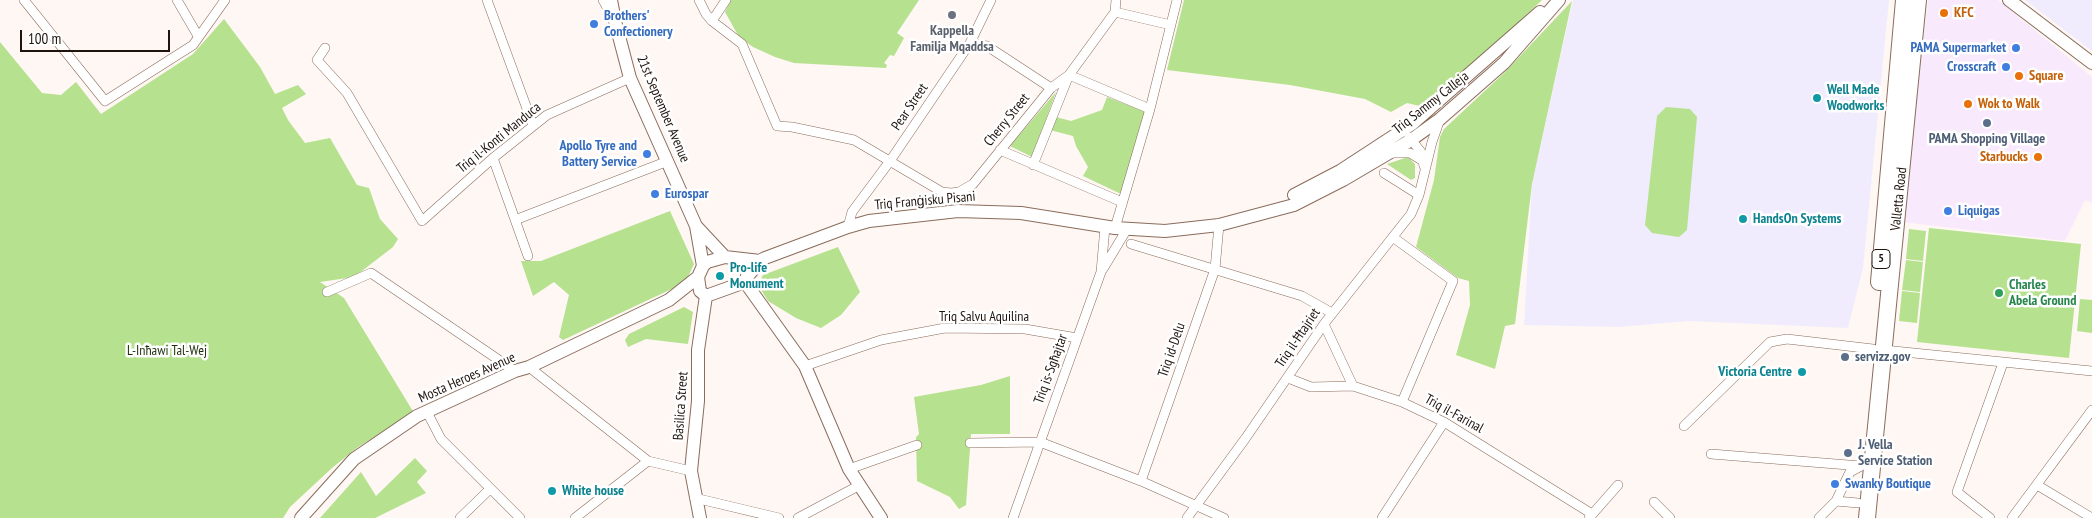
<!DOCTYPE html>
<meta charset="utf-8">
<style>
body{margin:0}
#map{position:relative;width:2092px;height:518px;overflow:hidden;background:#fef7f3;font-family:"PT Sans Narrow",sans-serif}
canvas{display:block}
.scale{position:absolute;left:20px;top:30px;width:150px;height:22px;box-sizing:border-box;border:2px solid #1f140d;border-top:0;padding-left:6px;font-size:15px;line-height:18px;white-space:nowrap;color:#1f140d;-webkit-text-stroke:4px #fff;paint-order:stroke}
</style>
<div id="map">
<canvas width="2092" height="518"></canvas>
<div class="scale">100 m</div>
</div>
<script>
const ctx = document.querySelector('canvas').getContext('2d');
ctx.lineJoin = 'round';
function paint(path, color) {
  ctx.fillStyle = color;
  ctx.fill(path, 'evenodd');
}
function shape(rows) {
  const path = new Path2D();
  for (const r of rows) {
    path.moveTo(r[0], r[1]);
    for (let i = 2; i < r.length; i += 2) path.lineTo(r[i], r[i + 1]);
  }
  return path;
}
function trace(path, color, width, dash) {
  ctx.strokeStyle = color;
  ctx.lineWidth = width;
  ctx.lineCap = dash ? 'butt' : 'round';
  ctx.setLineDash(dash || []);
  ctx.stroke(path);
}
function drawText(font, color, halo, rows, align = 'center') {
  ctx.font = font + ' "PT Sans Narrow",sans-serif';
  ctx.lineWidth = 5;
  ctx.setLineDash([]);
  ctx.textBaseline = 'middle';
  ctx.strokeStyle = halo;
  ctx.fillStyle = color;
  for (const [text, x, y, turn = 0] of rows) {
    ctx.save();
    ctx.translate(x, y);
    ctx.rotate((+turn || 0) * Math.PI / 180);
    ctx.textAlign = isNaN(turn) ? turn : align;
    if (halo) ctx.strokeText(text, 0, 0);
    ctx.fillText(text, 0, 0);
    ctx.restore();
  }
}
paint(shape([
 [1928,0,1998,0,2092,77,2092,203,2085,200,2065,241,1902,222]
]), '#f8e9fc');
paint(shape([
 [1573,0,1889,0,1863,268,1848,328,1688,321,1619,327,1524,325,1532,184],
 [2025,0,2092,0,2092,51]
]), '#f0ecfe');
paint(shape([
 [731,0,919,0,897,33,904,38,894,56,890,55,884,63,887,65,886,68,794,63,775,57,753,47,739,37,725,12],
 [1184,0,1542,0,1483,56,1424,107,1407,103,1391,112,1365,99,1290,85,1167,70],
 [1572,1,1532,184,1515,324,1505,326,1495,369,1456,355,1470,305,1469,281,1458,278,1416,247,1434,180,1440,137,1444,129,1504,73],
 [224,19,260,67,275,94,298,85,306,94,282,108,288,120,305,143,330,138,357,185,369,188,380,219,398,239,393,247,354,277,320,282,344,298,414,413,358,447,332,468,290,507,283,518,0,518,0,42,42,93,61,95,76,82,101,114,193,54],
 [1056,92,1032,157,1010,146],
 [1107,97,1146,112,1121,194,1083,176,1088,167,1076,146,1073,136,1050,130,1056,117,1071,121,1102,110],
 [1666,107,1690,109,1697,117,1687,230,1679,237,1652,233,1645,225,1657,116],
 [1408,157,1415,164,1415,178,1411,180,1387,164],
 [670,211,694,264,687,279,678,286,563,340,559,337,569,295,554,282,533,296,521,261,541,261],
 [1929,228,2081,244,2069,358,1917,342],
 [1909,229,1926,231,1923,261,1906,259],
 [838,247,860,292,841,315,821,328,796,318,768,301,758,285,763,275],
 [1906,260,1923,262,1920,292,1902,290],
 [1902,291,1920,293,1917,323,1899,321],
 [2080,299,2092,300,2092,333,2077,331],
 [684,307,693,312,688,344,646,339,628,347,625,340,629,334],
 [1010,376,1010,434,971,434,966,505,959,509,950,497,917,481,916,437,919,434,914,397,981,385],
 [415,458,427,471,417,482,426,493,375,518,320,518,361,472,376,496]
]), '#b6e18e');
const street = shape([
 [24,0,105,101,193,45,225,0],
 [177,0,198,36],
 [487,0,533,125],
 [603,0,611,14],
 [699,0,706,14,712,21,742,44,777,126,792,127,854,140,942,192,951,193,959,192,973,184,1051,88,1069,75,1115,12,1116,0],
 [1115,12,1171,25],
 [712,21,726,0],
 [970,43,987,46,1051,88],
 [325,48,317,60,347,93,422,221,493,158,547,115,630,78],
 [1409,137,1421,152,1424,166],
 [1000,150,1122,202],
 [1390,153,1410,153,1423,161],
 [493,158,528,256],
 [1033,165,1069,75,1150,109],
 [1384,173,1419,195],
 [515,220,668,161],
 [848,227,852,212,890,161,970,43,991,0],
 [1115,228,1150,109,1177,0],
 [1394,238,1453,281,1402,402],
 [1131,244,1302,296,1332,313],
 [1103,269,1127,229],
 [327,292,371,273,515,371],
 [1324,324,1353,386],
 [1884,350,2092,371],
 [805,366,881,340,945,328,1025,329,1077,338],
 [529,367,648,461,691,471],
 [1288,378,1311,387,1353,386,1402,402,1444,422,1592,514],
 [427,412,441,439,520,518],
 [1684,426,1770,342,1787,339,1873,349],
 [970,443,1040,442,1141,481,1224,518],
 [1711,454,1861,466],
 [849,469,917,445],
 [1141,481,1215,269,1219,225],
 [2037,485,2092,518],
 [695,498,779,518],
 [1836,501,1858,503],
 [1654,502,1670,518],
 [460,518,490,489],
 [575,518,648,461],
 [798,518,860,485],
 [1013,518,1101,272,1105,227],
 [1187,518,1245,439,1324,324,1411,214,1419,195,1432,142,1440,119],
 [1382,518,1444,422],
 [1589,518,1618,485],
 [1819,518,1836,501,1850,472,1861,466],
 [1990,518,1957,492,2003,363],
 [2012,518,2092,410]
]);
const secondary = shape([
 [611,0,615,21,630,78,696,226,703,266],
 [2009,0,2092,63],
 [1294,195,1340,171,1412,124,1540,12],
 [696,226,725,257],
 [747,277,760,261,765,258,848,227,869,221,958,211,1021,213,1115,228,1165,231,1219,225,1294,205,1343,180,1411,140,1440,119,1504,63,1559,0],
 [745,282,805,366,849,469,881,518],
 [706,296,700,291,698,277,703,266,707,262,725,257,760,261],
 [706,296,745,282,747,276],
 [301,518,354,459,417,416,515,371,529,367,669,300,698,277],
 [700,518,691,471,698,401,698,350,706,296]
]);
const highway = shape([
 [1879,282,1904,0],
 [1867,518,1918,0]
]);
trace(street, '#8a6c5c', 10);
trace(secondary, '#8a6c5c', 14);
trace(highway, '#8a6c5c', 18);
trace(street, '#fff', 9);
trace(secondary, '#fff', 12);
trace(highway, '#fff', 16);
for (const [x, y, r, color] of [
 [1944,13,5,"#e8710a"],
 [952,15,5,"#6b7280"],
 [594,24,5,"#3f7fe0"],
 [2016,48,5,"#3f7fe0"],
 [2006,67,5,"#3f7fe0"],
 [2019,76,5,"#e8710a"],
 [1817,98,5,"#0f9aa8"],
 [1968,104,5,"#e8710a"],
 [1987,123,5,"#5c6f8a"],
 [647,154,5,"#3f7fe0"],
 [2038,157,5,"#e8710a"],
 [655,194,5,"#3f7fe0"],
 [1948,211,5,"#3f7fe0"],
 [1743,219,5,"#0f9aa8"],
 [720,276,5,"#0f9aa8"],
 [1999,293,5,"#2e9e5b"],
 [1845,357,5,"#5c6f8a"],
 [1802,372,5,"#0f9aa8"],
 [1848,453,5,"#5c6f8a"],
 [1835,484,5,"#3f7fe0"],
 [552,491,5,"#0f9aa8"]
]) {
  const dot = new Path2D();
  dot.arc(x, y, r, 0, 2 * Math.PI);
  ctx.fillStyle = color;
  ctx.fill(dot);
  trace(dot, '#fff', 2);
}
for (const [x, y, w] of [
 [1881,259,18]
]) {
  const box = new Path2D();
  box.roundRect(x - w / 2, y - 9.5, w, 19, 4);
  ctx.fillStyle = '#fff';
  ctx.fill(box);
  trace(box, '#1f140d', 1);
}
drawText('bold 12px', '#1f140d', null, [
 ["5",1881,259]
]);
drawText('bold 14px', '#c56008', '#fff', [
 ["KFC",1954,13],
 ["Square",2029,76],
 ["Wok to Walk",1978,104],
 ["Starbucks",2028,157,"right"]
], 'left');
drawText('bold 14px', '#366cbe', '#fff', [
 ["Brothers'",604,16],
 ["Confectionery",604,32],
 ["PAMA Supermarket",2006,48,"right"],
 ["Crosscraft",1996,67,"right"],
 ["Apollo Tyre and",637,146,"right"],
 ["Battery Service",637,162,"right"],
 ["Eurospar",665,194],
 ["Liquigas",1958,211],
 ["Swanky Boutique",1845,484]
], 'left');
drawText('bold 14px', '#5b616d', '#fff', [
 ["Kappella",952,31],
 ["Familja Mqaddsa",952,47]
]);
drawText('bold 14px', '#0d838f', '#fff', [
 ["Well Made",1827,90],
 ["Woodworks",1827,106],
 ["HandsOn Systems",1753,219],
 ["Pro-life",730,268],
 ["Monument",730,284],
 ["Victoria Centre",1792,372,"right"],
 ["White house",562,491]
], 'left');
drawText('14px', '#1f140d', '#fff', [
 ["Triq Sammy Calleja",1431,103,-38],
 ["Pear Street",910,107,-56],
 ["21st September Avenue",663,109,67],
 ["Cherry Street",1007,120,-51],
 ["Triq il-Konti Manduca",499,138,-39],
 ["Valletta Road",1899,199,-84],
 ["Triq Franġisku Pisani",925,201,-5],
 ["Triq Salvu Aquilina",984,317],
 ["Triq il-Ħtajriet",1298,338,-56],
 ["Triq id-Delu",1172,350,-71],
 ["Triq is-Sgħajtar",1051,369,-70],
 ["Mosta Heroes Avenue",467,378,-24],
 ["Basilica Street",681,406,-86],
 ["Triq il-Farinal",1454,414,29]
]);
drawText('bold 14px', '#4e5e75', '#fff', [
 ["PAMA Shopping Village",1987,139,"center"],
 ["servizz.gov",1855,357],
 ["J. Vella",1858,445],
 ["Service Station",1858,461]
], 'left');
drawText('bold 14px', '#27864d', '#fff', [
 ["Charles",2009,285],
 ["Abela Ground",2009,301]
], 'left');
drawText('14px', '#1f300c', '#fff', [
 ["L-Inħawi Tal-Wej",167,351]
]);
</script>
